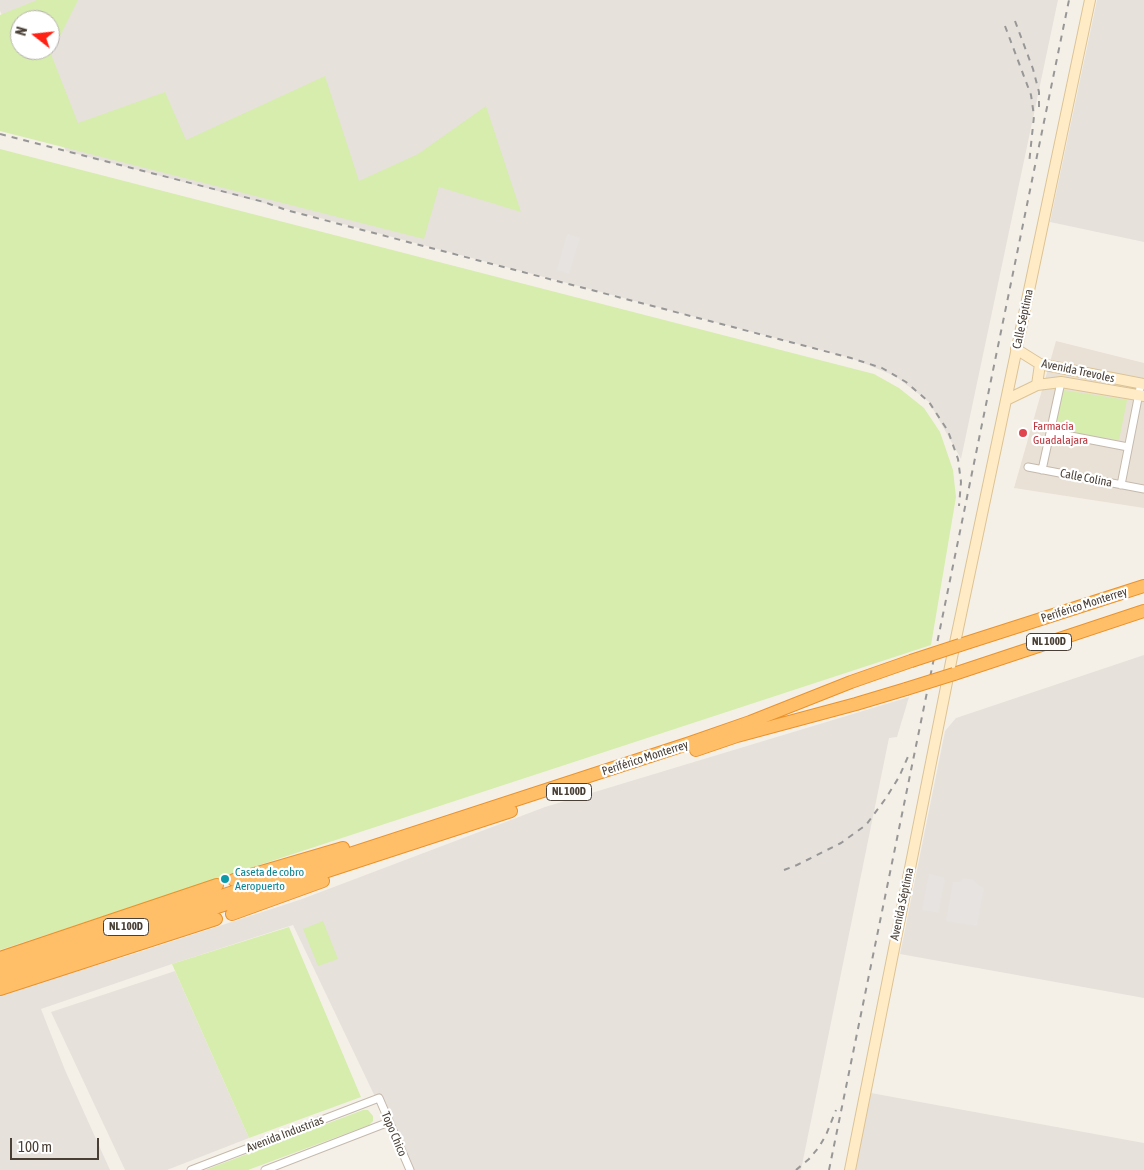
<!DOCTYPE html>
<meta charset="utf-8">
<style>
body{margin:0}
#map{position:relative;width:1144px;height:1170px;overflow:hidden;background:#f5f0e7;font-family:"Asap Condensed",sans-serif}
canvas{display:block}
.north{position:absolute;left:10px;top:10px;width:50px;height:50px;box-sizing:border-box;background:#fff;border:1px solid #b6b2ae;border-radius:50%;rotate:286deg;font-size:14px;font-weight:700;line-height:20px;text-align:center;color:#493f35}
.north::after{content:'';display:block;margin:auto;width:18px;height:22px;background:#ff2114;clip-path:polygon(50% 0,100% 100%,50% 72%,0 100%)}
.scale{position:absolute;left:10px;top:1138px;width:89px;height:22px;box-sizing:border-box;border:2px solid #493f35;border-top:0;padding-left:6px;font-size:15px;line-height:18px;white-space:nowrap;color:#493f35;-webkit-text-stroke:4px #fff;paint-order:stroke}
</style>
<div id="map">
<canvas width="1144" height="1170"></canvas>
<div class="north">N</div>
<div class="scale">100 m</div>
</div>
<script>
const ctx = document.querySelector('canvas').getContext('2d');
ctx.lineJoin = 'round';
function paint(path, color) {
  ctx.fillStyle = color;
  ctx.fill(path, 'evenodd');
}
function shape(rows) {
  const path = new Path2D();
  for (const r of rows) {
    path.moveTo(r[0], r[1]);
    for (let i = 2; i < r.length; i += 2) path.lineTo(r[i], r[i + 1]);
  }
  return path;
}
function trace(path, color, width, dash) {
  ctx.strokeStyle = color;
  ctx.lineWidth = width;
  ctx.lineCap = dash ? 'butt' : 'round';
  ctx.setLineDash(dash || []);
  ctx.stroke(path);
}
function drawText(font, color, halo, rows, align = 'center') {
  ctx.font = font + ' "Asap Condensed",sans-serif';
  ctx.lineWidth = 4.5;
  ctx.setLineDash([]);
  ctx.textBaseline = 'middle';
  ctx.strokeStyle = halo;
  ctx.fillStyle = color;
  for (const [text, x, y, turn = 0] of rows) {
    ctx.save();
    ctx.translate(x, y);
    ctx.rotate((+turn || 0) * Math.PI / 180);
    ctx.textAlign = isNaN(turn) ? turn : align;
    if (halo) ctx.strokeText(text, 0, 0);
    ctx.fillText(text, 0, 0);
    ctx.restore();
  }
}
paint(shape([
 [1056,341,1144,363,1144,508,1014,488]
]), '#e9e1d5');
paint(shape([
 [0,0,1058,0,961,459,929,402,895,376,851,358,66,151,0,11],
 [20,20,50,20,50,50,20,50],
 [1097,0,1144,0,1144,242,1050,222],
 [1144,655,1144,998,900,954,945,731,956,718],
 [909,697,897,737,889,738,801,1170,410,1170,293,925,172,964,41,1009,65,1070,110,1170,0,1170,0,994,121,958,302,899,545,807],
 [175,971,249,1138,167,1170,125,1170,51,1012],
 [871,1093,1144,1143,1144,1170,855,1170]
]), '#e7e1dc');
paint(shape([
 [37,0,78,0,51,54,78,123,165,92,186,140,325,76,359,181,418,154,486,106,521,212,439,187,424,239,0,131,0,15],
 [20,20,50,20,50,50,20,50],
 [0,149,874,374,899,388,924,408,940,432,953,470,956,497,931,645,0,950],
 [1063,390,1127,400,1119,440,1055,429],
 [323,921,338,959,318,966,303,929],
 [289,927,361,1097,249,1138,172,964],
 [363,1110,368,1110,373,1116,373,1121,369,1125,248,1170,205,1170]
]), '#d6edad');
paint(shape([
 [567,234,580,238,569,274,557,270],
 [929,874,945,878,938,913,922,910],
 [964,878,973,880,980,886,984,888,977,926,946,921,953,882,959,882]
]), '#e6e3e0');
const street = shape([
 [1050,432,1128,447],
 [1028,467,1144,489],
 [1042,470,1061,382],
 [1121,485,1141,383],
 [191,1170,379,1098,410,1170],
 [265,1170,389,1122]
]);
const secondary = shape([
 [1016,349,1040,364,1144,384],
 [1037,385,1040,364],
 [1006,400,1037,385,1061,382,1144,396],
 [850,1170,951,662,1090,0]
]);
const highway = shape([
 [960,645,1144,586],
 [954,674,1144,611],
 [696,750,737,736,856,704,906,689],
 [234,880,343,848],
 [232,914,323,881],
 [0,958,217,885],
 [0,968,690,743,750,722,851,682,911,661],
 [0,978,511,811],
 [0,989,216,919]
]);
trace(street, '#c4b9ac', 9);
trace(secondary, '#dcc395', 12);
trace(highway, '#eb922b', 14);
trace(street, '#fff', 7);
trace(secondary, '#ffecc7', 10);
trace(highway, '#ffbf68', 12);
trace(shape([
 [1015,21,1033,69,1039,92,1039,108],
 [1005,26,1031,95,1034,116,1029,164],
 [0,134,264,202,286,210,851,358,882,368,906,382,929,402,948,431,958,459,961,482,959,506],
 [784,870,797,865,841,843,866,825,886,798,899,777,910,752],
 [796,1170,809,1159,819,1147,826,1135,836,1110],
 [829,1170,1069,0]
]), '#979797', 2, [6, 6]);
const highwayBridge = shape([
 [911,661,960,645],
 [906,689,954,674]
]);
trace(highwayBridge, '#eb922b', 14, []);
trace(highwayBridge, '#ffbf68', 12);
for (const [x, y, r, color] of [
 [1023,433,5,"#e0444e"],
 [225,879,5,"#0f9aa8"]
]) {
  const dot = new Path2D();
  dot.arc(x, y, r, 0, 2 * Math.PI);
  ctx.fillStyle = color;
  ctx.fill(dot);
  trace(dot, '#fff', 2);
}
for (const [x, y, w] of [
 [1049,642,45],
 [569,792,45],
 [126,927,45]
]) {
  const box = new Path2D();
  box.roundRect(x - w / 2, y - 8.5, w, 17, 4);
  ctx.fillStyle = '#fff';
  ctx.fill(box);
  trace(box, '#493f35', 1);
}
drawText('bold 11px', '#493f35', null, [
 ["NL 100D",1049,642],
 ["NL 100D",569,792],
 ["NL 100D",126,927]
]);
drawText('12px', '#493f35', '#fff', [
 ["Calle Séptima",1023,319,-78],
 ["Avenida Trevoles",1078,371,12],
 ["Calle Colina",1086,478,11],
 ["Periférico Monterrey",1084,605,-18],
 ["Periférico Monterrey",645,758,-18],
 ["Avenida Séptima",902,904,-78],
 ["Avenida Industrias",285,1134,-21],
 ["Topo Chico",394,1134,67]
]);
drawText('12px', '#be3a42', '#fff', [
 ["Farmacia",1033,426],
 ["Guadalajara",1033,440]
], 'left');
drawText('12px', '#0d838f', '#fff', [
 ["Caseta de cobro",235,872],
 ["Aeropuerto",235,886]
], 'left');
</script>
